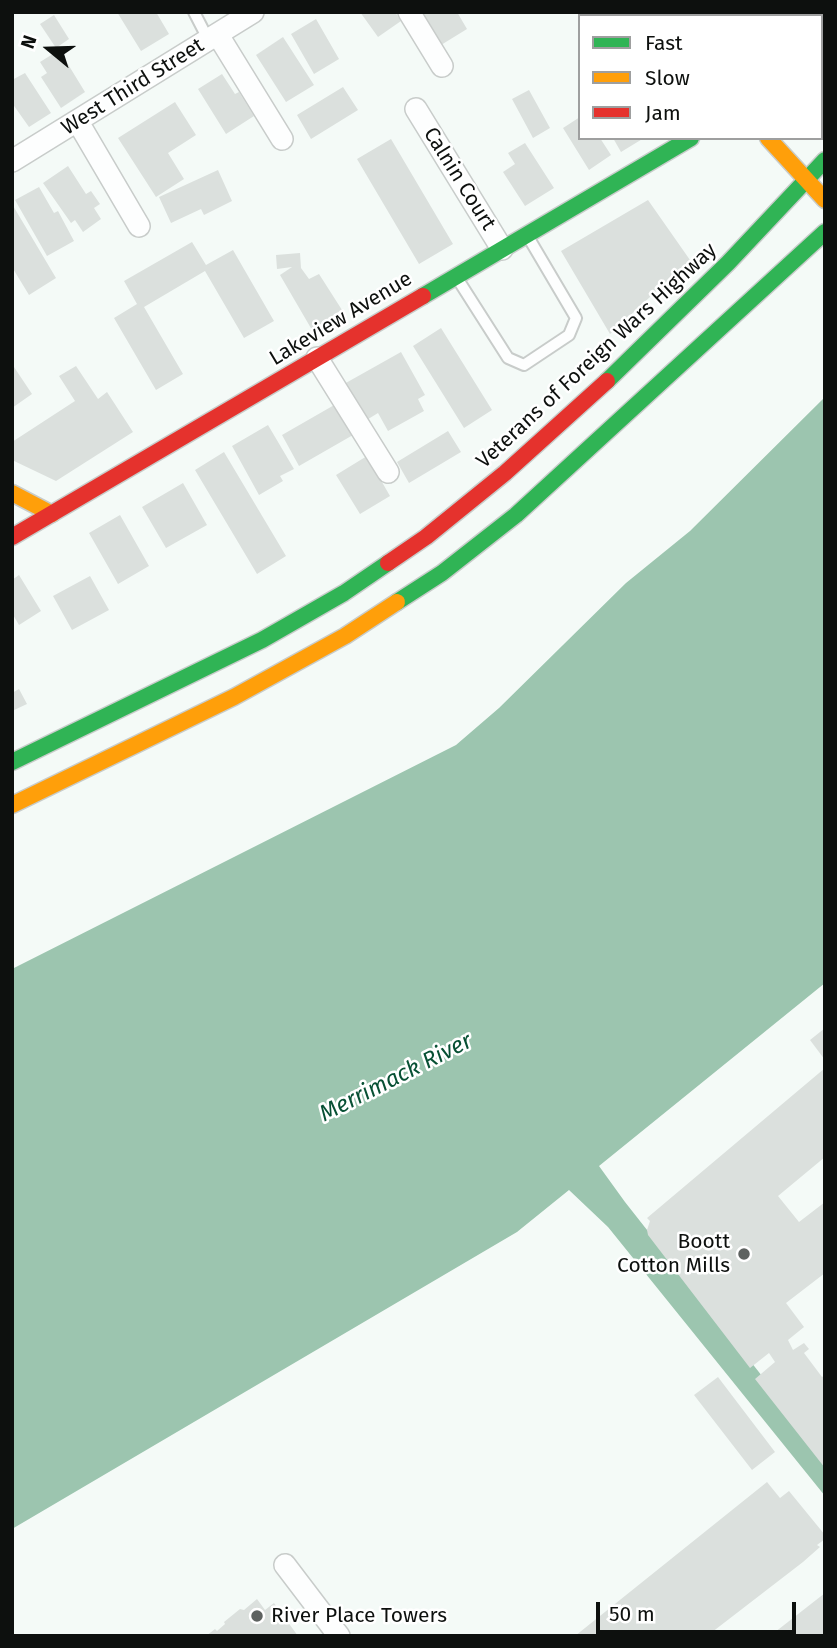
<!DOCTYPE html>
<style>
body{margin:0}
#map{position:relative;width:837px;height:1648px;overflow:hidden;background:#f4faf7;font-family:"Fira Sans",sans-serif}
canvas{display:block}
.frame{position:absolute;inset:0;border:14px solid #0d100e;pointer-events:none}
.legend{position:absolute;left:578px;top:14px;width:245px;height:126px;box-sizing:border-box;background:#fff;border:2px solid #9e9f9f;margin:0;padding:9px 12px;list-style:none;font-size:21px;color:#0d100e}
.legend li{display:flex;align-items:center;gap:14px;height:35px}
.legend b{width:35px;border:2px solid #9e9f9f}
.north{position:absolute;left:14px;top:14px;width:70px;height:70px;-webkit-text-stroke:5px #fff;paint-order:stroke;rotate:289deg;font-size:19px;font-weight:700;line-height:28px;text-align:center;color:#0d100e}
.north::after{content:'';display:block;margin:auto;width:24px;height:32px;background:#0d100e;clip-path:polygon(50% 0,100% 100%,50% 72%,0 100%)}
.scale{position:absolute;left:596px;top:1602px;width:200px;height:32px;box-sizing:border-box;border:4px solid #0d100e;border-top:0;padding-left:9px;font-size:21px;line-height:24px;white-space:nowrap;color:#0d100e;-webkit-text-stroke:5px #fff;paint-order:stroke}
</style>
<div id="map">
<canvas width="837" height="1648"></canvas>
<div class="frame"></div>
<ul class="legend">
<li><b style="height:9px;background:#30b455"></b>Fast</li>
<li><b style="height:9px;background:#ff9f0a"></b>Slow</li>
<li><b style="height:9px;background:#e5322d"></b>Jam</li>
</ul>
<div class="north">N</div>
<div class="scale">50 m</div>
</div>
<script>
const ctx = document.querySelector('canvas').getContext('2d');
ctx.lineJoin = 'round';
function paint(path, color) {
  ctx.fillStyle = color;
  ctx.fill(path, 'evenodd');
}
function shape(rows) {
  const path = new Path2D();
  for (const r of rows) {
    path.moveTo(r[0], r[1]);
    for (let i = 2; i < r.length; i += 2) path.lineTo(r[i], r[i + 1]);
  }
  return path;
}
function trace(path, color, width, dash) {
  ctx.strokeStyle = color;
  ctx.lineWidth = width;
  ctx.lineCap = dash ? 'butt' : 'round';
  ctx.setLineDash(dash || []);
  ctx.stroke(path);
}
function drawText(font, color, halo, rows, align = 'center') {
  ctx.font = font + ' "Fira Sans",sans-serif';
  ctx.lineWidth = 5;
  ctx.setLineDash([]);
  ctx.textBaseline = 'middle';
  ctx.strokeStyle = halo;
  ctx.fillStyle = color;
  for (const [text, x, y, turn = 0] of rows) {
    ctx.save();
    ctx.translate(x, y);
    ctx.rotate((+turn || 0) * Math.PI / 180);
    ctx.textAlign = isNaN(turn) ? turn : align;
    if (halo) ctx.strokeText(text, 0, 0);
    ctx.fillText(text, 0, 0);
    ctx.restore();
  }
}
paint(shape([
 [825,397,825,983,599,1166,625,1202,825,1456,825,1496,608,1227,569,1190,517,1232,12,1529,12,969,456,745,499,708,626,583,690,531]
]), '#9cc5af');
paint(shape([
 [117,12,156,12,169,34,141,51],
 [360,12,395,12,401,21,378,37],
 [421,12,457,12,467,29,441,45],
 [610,12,632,12,634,16,604,16],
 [54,15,69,39,56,48,40,24],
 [316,19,339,59,314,74,291,34],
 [283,37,314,85,286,102,256,55],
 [56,52,62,63,66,61,85,92,61,108,41,77,47,73,40,62],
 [25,73,51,113,29,127,12,103,12,80],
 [222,74,235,94,239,92,254,116,226,134,198,89],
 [343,87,358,110,311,139,297,115],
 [529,90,550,128,533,138,512,99],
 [175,102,196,135,168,153,184,179,156,197,118,138],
 [580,117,580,138,600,138,611,155,589,170,563,128],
 [613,138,644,138,621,152],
 [391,139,453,244,419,264,357,159],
 [525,143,554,188,525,206,503,172,515,164,508,153],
 [68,166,86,194,91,191,100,204,94,208,101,219,83,232,75,220,71,223,43,183],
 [218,170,232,201,204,215,201,209,171,223,159,197],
 [39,187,54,213,58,211,74,241,47,256,15,200],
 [648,200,690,260,610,334,561,251],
 [12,204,56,278,29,295,12,267],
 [192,242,206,265,233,250,274,321,244,338,205,271,144,307,183,374,156,390,114,318,137,304,124,281],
 [300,253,301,268,309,279,319,274,342,310,312,330,280,275,292,267,277,269,276,255],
 [441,328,492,410,464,428,413,346],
 [401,352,425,395,418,399,424,411,388,431,378,413,365,421,344,384],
 [12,364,32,394,12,408],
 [76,366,98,399,107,392,133,432,56,481,12,460,12,442,75,401,59,376],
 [336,404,353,435,299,466,282,435],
 [268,425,294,469,280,476,283,481,259,495,232,446],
 [448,431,461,452,409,483,397,462],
 [224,452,286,556,257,574,195,470],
 [367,456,390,496,360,514,336,475],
 [183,483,207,525,166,548,142,507],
 [120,515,149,566,118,584,89,533],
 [19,575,41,611,19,625,12,613,12,580],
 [90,576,109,610,72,630,53,596],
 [19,689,27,704,12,711,12,693],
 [825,1028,825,1060,810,1040],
 [825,1068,825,1157,778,1196,799,1222,825,1202,825,1273,786,1303,804,1327,788,1340,793,1350,804,1343,809,1349,804,1353,822,1377,825,1375,825,1468,755,1379,775,1362,769,1353,750,1368,648,1235,647,1230,650,1221,647,1218],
 [718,1377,775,1452,752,1470,694,1395],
 [767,1482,780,1498,789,1491,825,1535,825,1539,817,1545,820,1547,803,1562,707,1636,575,1636],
 [825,1593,825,1636,770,1636],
 [257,1599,265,1610,274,1603,298,1636,206,1636,215,1629,217,1631,225,1624,224,1622,240,1609,244,1610]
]), '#dbe0dd');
const lane = shape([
 [194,12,209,41],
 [457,278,508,358,524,365,569,335,576,318,527,235]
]);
const street = shape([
 [409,12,442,66],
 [218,35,282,139],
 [416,109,502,249],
 [78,122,139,226],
 [12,161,253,12],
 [317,358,388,472],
 [285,1565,339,1636]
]);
const fast = shape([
 [423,296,691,138],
 [607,381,728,263,825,160],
 [397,602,442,573,516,515,825,232],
 [12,762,262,640,344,593,388,563]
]);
const slow = shape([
 [768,138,825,200],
 [12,493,52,514],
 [12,805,234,697,345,636,397,602]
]);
const jam = shape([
 [12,537,423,296],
 [388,563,426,537,505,473,607,381]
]);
trace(lane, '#c8ccca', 14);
trace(street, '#c8ccca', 24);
trace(fast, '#c8ccca', 19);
trace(slow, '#c8ccca', 19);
trace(jam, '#c8ccca', 19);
trace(lane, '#fdfefe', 10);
trace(street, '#fdfefe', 21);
trace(fast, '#30b455', 16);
trace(slow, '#ff9f0a', 16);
trace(jam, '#e5322d', 16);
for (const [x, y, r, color] of [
 [744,1254,7,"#5e6260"],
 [257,1616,7,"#5e6260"]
]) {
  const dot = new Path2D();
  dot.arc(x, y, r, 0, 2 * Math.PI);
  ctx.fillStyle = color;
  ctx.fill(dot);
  trace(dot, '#fff', 2.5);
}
drawText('21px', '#0d100e', '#fff', [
 ["West Third Street",133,87,-32],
 ["Calnin Court",459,179,58],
 ["Lakeview Avenue",341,319,-31],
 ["Veterans of Foreign Wars Highway",597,356,-43]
]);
drawText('21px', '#0d100e', '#fff', [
 ["Boott",730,1242],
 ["Cotton Mills",730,1266],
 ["River Place Towers",271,1616,"left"]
], 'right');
drawText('italic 23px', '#075034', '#fff', [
 ["Merrimack River",396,1078,-27]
]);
</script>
